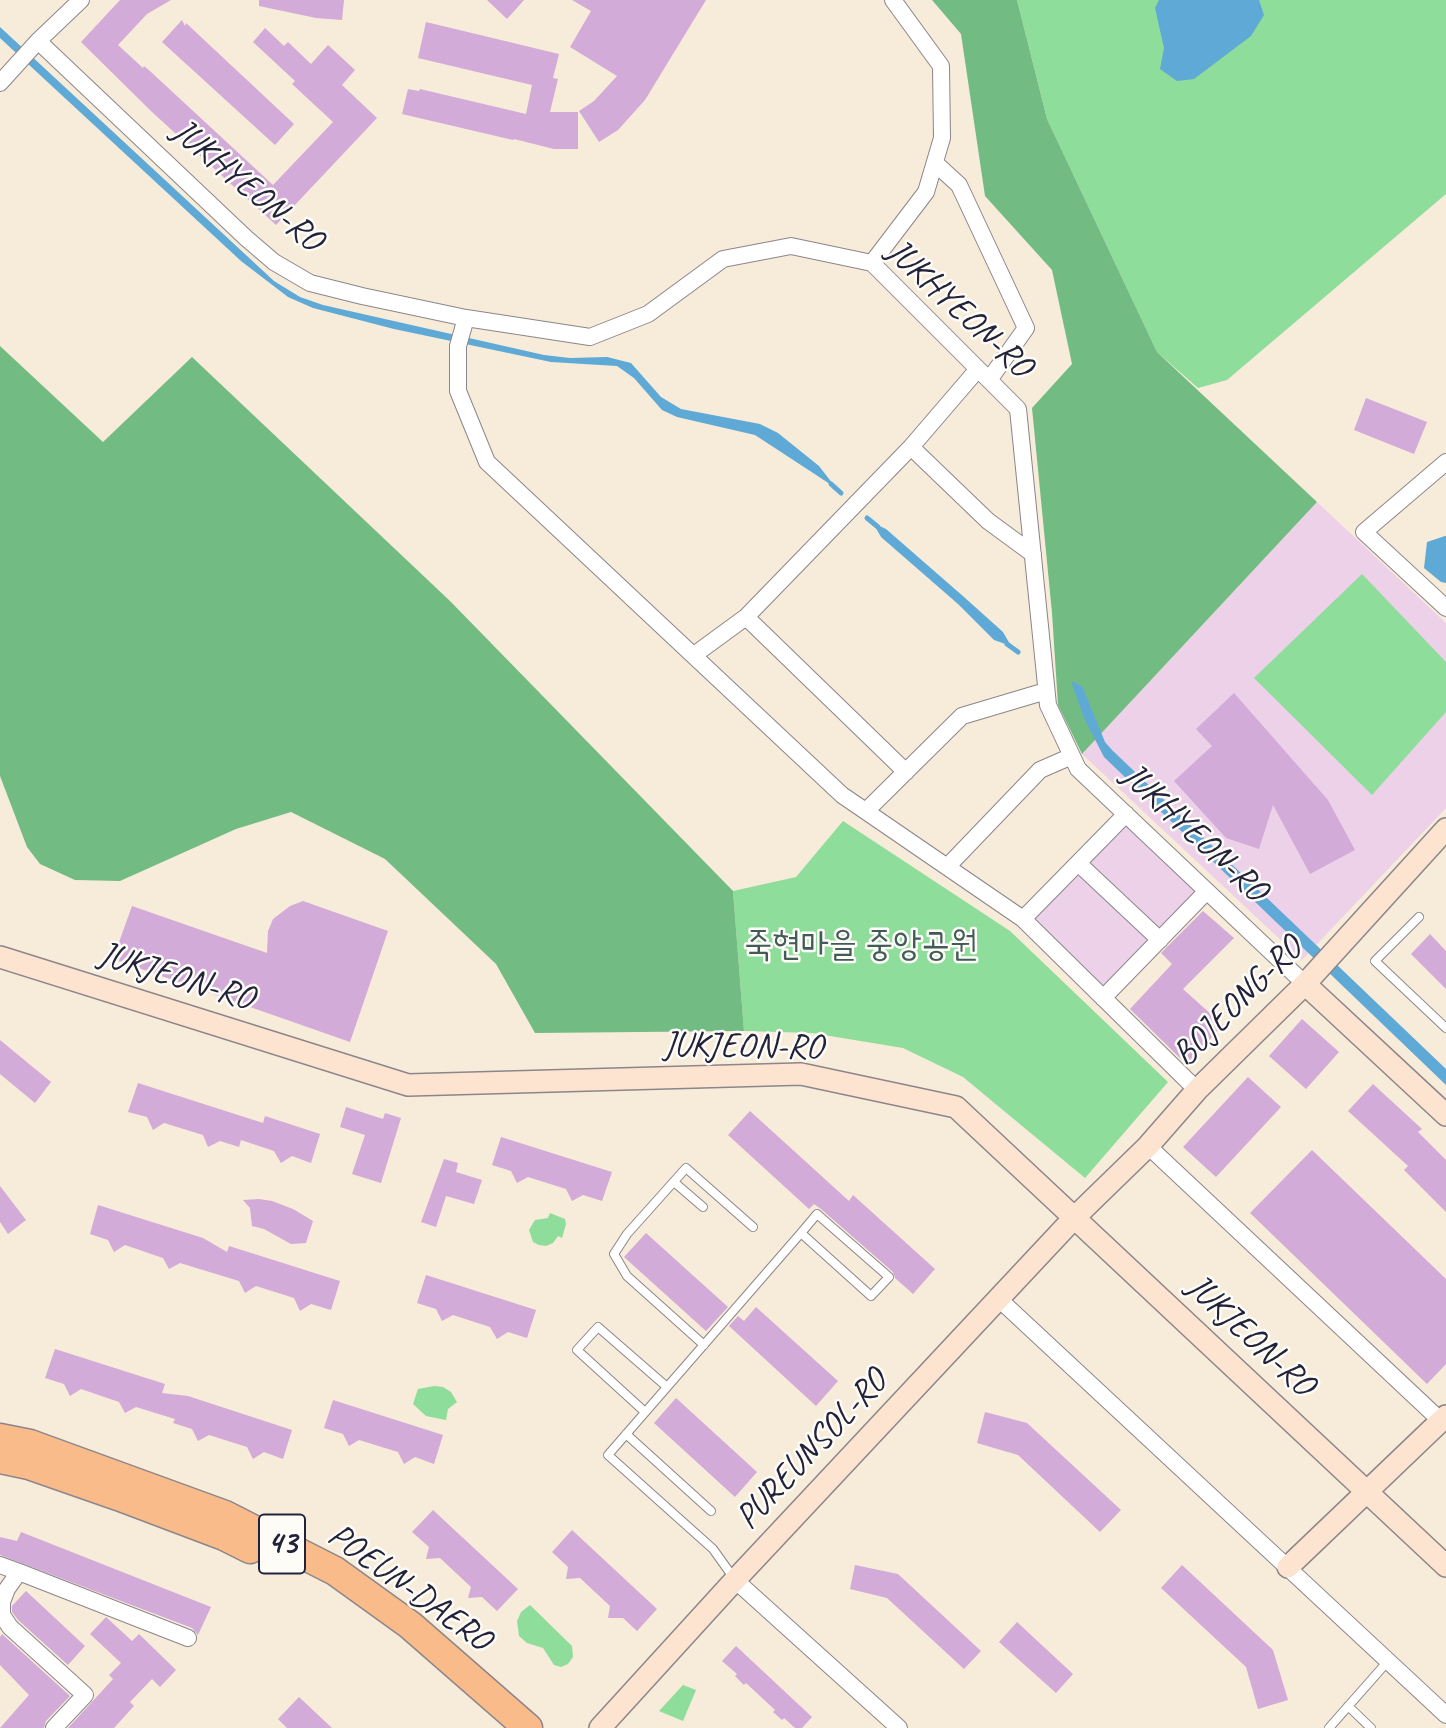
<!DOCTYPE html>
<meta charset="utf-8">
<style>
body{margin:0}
canvas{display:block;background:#f7ebd9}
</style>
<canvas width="1446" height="1728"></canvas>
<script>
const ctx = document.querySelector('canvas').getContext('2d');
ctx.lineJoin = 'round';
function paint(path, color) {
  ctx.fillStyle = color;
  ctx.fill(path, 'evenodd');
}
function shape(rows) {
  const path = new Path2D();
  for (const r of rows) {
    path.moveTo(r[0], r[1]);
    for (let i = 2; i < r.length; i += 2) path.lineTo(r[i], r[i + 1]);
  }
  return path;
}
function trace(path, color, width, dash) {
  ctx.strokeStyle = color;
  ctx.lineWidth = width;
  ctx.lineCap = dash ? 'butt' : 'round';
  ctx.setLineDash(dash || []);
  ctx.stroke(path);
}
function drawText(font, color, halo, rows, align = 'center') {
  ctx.font = font + ' Caveat,"Poor Story",sans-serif';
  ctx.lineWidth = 5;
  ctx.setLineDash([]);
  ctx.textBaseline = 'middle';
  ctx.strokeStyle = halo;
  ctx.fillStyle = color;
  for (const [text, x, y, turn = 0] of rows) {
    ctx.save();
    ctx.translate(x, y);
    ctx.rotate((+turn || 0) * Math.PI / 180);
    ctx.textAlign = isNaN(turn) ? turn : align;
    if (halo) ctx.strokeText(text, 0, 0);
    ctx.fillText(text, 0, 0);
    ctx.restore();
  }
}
paint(shape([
 [1317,502,1446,623,1446,808,1302,960,1082,754],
 [1126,817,1204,892,1103,995,1026,919]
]), '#edd1e9');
paint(shape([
 [1017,0,1446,0,1446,194,1227,380,1198,388,1157,352,1047,119],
 [1362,574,1446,662,1446,712,1372,795,1254,678],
 [843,821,1010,931,1168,1082,1085,1178,963,1077,903,1048,812,1033,744,1031,733,891,796,877],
 [550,1213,565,1219,566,1224,562,1238,558,1236,553,1243,546,1246,539,1245,533,1242,529,1230,535,1220,548,1218],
 [434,1386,443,1387,451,1392,457,1402,448,1409,446,1420,426,1416,413,1404,418,1389],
 [530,1605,572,1646,573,1657,568,1664,561,1667,554,1665,543,1648,527,1643,519,1636,517,1621,521,1612],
 [683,1685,696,1690,683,1721,659,1711]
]), '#8edd9b');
paint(shape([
 [932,0,1017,0,1047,119,1157,352,1317,502,1082,754,1058,705,1052,613,1032,408,1072,364,1052,270,985,196,961,34],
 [0,346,103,442,192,357,450,601,733,891,744,1031,535,1033,496,964,385,859,291,812,236,829,120,881,75,880,40,864,27,847,0,776]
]), '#72bc83');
paint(shape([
 [1159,0,1259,0,1264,15,1251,36,1194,79,1177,81,1160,69,1164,48,1155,8],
 [0,27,274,281,300,297,323,305,544,355,570,358,607,357,631,363,661,397,681,409,760,424,778,433,819,466,836,488,755,435,677,417,662,410,634,378,617,366,551,362,394,329,313,308,288,297,241,261,0,38],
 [873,523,886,529,964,597,1003,632,1011,646,994,640,958,604,881,537],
 [1445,536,1446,536,1446,583,1441,582,1424,568,1427,542],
 [1071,681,1082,686,1105,742,1112,750,1446,1069,1446,1085,1104,757,1084,718]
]), '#5ea9d6');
trace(shape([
 [831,484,841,493],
 [867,518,878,527],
 [1007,644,1018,652]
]), '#5ea9d6', 5);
paint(shape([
 [120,0,171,0,147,14,118,45,143,68,144,66,151,72,273,185,333,122,292,84,295,81,253,42,265,28,284,46,288,42,311,64,328,45,355,70,342,85,377,118,276,225,152,112,81,42],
 [259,0,344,0,342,20,316,18,259,6],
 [487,0,524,0,507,19],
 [572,0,706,0,645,100,618,130,599,142,579,111,594,101,617,76,570,47,591,11],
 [182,20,185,26,186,23,294,124,275,145,162,42],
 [426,22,559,54,553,78,558,79,550,112,578,112,578,149,554,149,514,139,513,140,402,114,408,89,419,91,420,89,526,114,532,85,418,58],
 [1366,398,1427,422,1414,454,1354,430],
 [1234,693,1328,800,1355,850,1310,874,1273,805,1259,849,1226,838,1174,781,1212,746,1196,729],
 [303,901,388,931,350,1042,113,959,132,906,267,953,268,931,273,919,290,906],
 [1203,911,1234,938,1183,989,1223,1025,1187,1065,1130,1009,1172,964,1161,953],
 [1430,934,1446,951,1446,989,1411,954],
 [1302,1019,1339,1052,1306,1089,1269,1056],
 [0,1040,51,1082,35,1103,0,1074],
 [1248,1077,1281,1107,1216,1177,1183,1147],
 [138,1083,263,1123,265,1116,320,1134,311,1163,292,1156,281,1163,274,1151,241,1140,239,1147,220,1141,208,1147,203,1135,164,1123,153,1130,147,1117,128,1112],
 [1373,1084,1422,1129,1418,1132,1446,1160,1446,1212,1404,1170,1408,1166,1348,1111],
 [346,1107,383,1119,385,1113,401,1118,381,1183,352,1174,365,1135,340,1127],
 [750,1111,849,1201,853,1195,935,1269,913,1294,895,1278,893,1272,821,1209,814,1204,809,1209,728,1135],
 [501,1137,612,1172,602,1201,583,1195,572,1201,566,1189,528,1177,517,1183,511,1171,492,1165],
 [1312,1150,1446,1279,1446,1364,1427,1384,1250,1213],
 [444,1159,458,1163,456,1172,482,1180,474,1204,446,1196,436,1227,421,1222],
 [0,1186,26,1220,8,1234,0,1222],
 [259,1199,272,1201,293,1209,313,1221,306,1243,291,1244,264,1229,252,1226,250,1208,243,1200],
 [98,1205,203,1238,227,1252,229,1246,340,1281,331,1310,311,1304,300,1311,294,1298,256,1286,245,1293,239,1281,180,1263,169,1269,163,1258,125,1245,114,1252,108,1240,90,1234],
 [646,1233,728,1307,706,1331,624,1257],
 [426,1275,536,1310,527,1338,508,1332,497,1339,490,1327,453,1315,442,1321,436,1309,417,1303],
 [756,1307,838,1381,816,1406,729,1326,738,1316,744,1321],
 [55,1349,165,1384,162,1393,188,1396,292,1430,283,1459,264,1452,253,1459,247,1447,209,1435,198,1441,192,1429,173,1423,175,1419,136,1407,125,1413,119,1402,81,1389,70,1396,64,1384,45,1378],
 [676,1398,757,1472,735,1497,654,1423],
 [333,1400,443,1435,434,1464,415,1457,404,1464,398,1452,359,1440,349,1446,343,1434,324,1428],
 [985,1412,1027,1423,1121,1510,1100,1532,1018,1455,977,1443],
 [433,1510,518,1589,497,1611,482,1597,468,1598,471,1587,440,1558,426,1559,429,1547,412,1532],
 [572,1530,657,1609,637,1631,623,1618,608,1618,610,1606,580,1578,566,1579,568,1567,552,1552],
 [21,1532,211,1607,198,1635,192,1628,0,1555,0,1537,17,1541],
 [855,1565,898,1574,981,1651,964,1669,887,1598,850,1589],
 [1182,1565,1273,1650,1288,1700,1258,1709,1246,1667,1161,1588],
 [26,1591,85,1646,68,1665,18,1620,12,1612,12,1606],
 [106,1617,132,1641,139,1634,176,1670,160,1687,152,1679,130,1702,134,1706,114,1728,68,1728,113,1679,109,1675,121,1663,90,1634],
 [1017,1622,1073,1674,1056,1693,999,1642],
 [2,1634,70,1696,46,1721,44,1728,0,1728,29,1695,0,1665,0,1637],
 [736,1646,812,1717,802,1728,795,1728,784,1718,782,1720,773,1712,775,1710,746,1683,744,1685,735,1676,737,1674,722,1661],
 [299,1697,332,1728,287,1728,278,1719]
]), '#d2abd9');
const lane = shape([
 [1419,917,1375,961,1446,1028],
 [674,1182,703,1207],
 [704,1345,627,1276,614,1254,627,1234,686,1168,753,1227],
 [645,1412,577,1350,598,1327,667,1387],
 [626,1434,711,1511],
 [733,1577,713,1549,608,1455,801,1233,871,1296,889,1277,817,1214,801,1233],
 [1348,1706,1371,1728],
 [1329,1728,1388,1661]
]);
const street = shape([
 [81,0,38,41,246,238,274,262,310,283,362,296,466,318,590,337,648,314,723,259,791,246,872,263,1018,409,1048,705,1078,769,1305,984],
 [0,83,38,41],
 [935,163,959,185,1026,328,989,380],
 [872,263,926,192,942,138,941,66,893,0],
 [466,318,458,346,458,391,487,462,842,795,1023,919,1197,1090],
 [911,447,988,521,1033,554],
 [1446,462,1364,532,1446,608],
 [746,617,906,772],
 [694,655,746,617,911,447,978,369],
 [866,811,962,716,1046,691],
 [1078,863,1160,940],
 [947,867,1040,770,1072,756],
 [1023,919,1126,814],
 [1103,998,1207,891],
 [1148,1146,1441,1421],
 [1000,1300,1446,1715],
 [0,1565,19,1572],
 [735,1580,899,1728],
 [54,1728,85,1695,10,1627,2,1615,2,1602,7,1589,19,1572,188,1638]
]);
const secondary = shape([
 [0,957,408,1085,801,1074,956,1107,1446,1566],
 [1305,984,1446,1115],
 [1288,1567,1446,1416],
 [600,1728,735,1580,1074,1218,1148,1146,1197,1090,1305,984,1446,829]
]);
const highway = shape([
 [0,1438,30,1444,225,1515,335,1571,410,1625,528,1728],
 [0,1459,29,1465,118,1496,224,1536,250,1549]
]);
trace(lane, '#8c868a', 10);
trace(street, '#8c868a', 18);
trace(secondary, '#8c868a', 24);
trace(highway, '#8c868a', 31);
trace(lane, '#fff', 8);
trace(street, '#fff', 16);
trace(secondary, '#fde4d1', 21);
trace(highway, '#fabb8b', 28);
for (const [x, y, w] of [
 [282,1544,46]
]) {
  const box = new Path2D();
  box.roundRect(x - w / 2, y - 29.5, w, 59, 5);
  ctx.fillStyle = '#fdfcf7';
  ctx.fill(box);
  trace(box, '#22223b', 2);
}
drawText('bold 33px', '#22223b', null, [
 ["43",282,1544]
]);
drawText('35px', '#22223b', '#fdfcf7', [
 ["JUKHYEON-RO",247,186,40],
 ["JUKHYEON-RO",959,309,43],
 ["JUKHYEON-RO",1194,833,43],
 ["JUKJEON-RO",176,977,17],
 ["BOJEONG-RO",1238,1002,-45],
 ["JUKJEON-RO",743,1047,1],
 ["JUKJEON-RO",1250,1336,43],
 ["PUREUNSOL-RO",812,1450,-47],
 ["POEUN-DAERO",409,1588,36]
]);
drawText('35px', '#425a58', '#fdfcf7', [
 ["죽현마을 중앙공원",861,946]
]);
</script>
